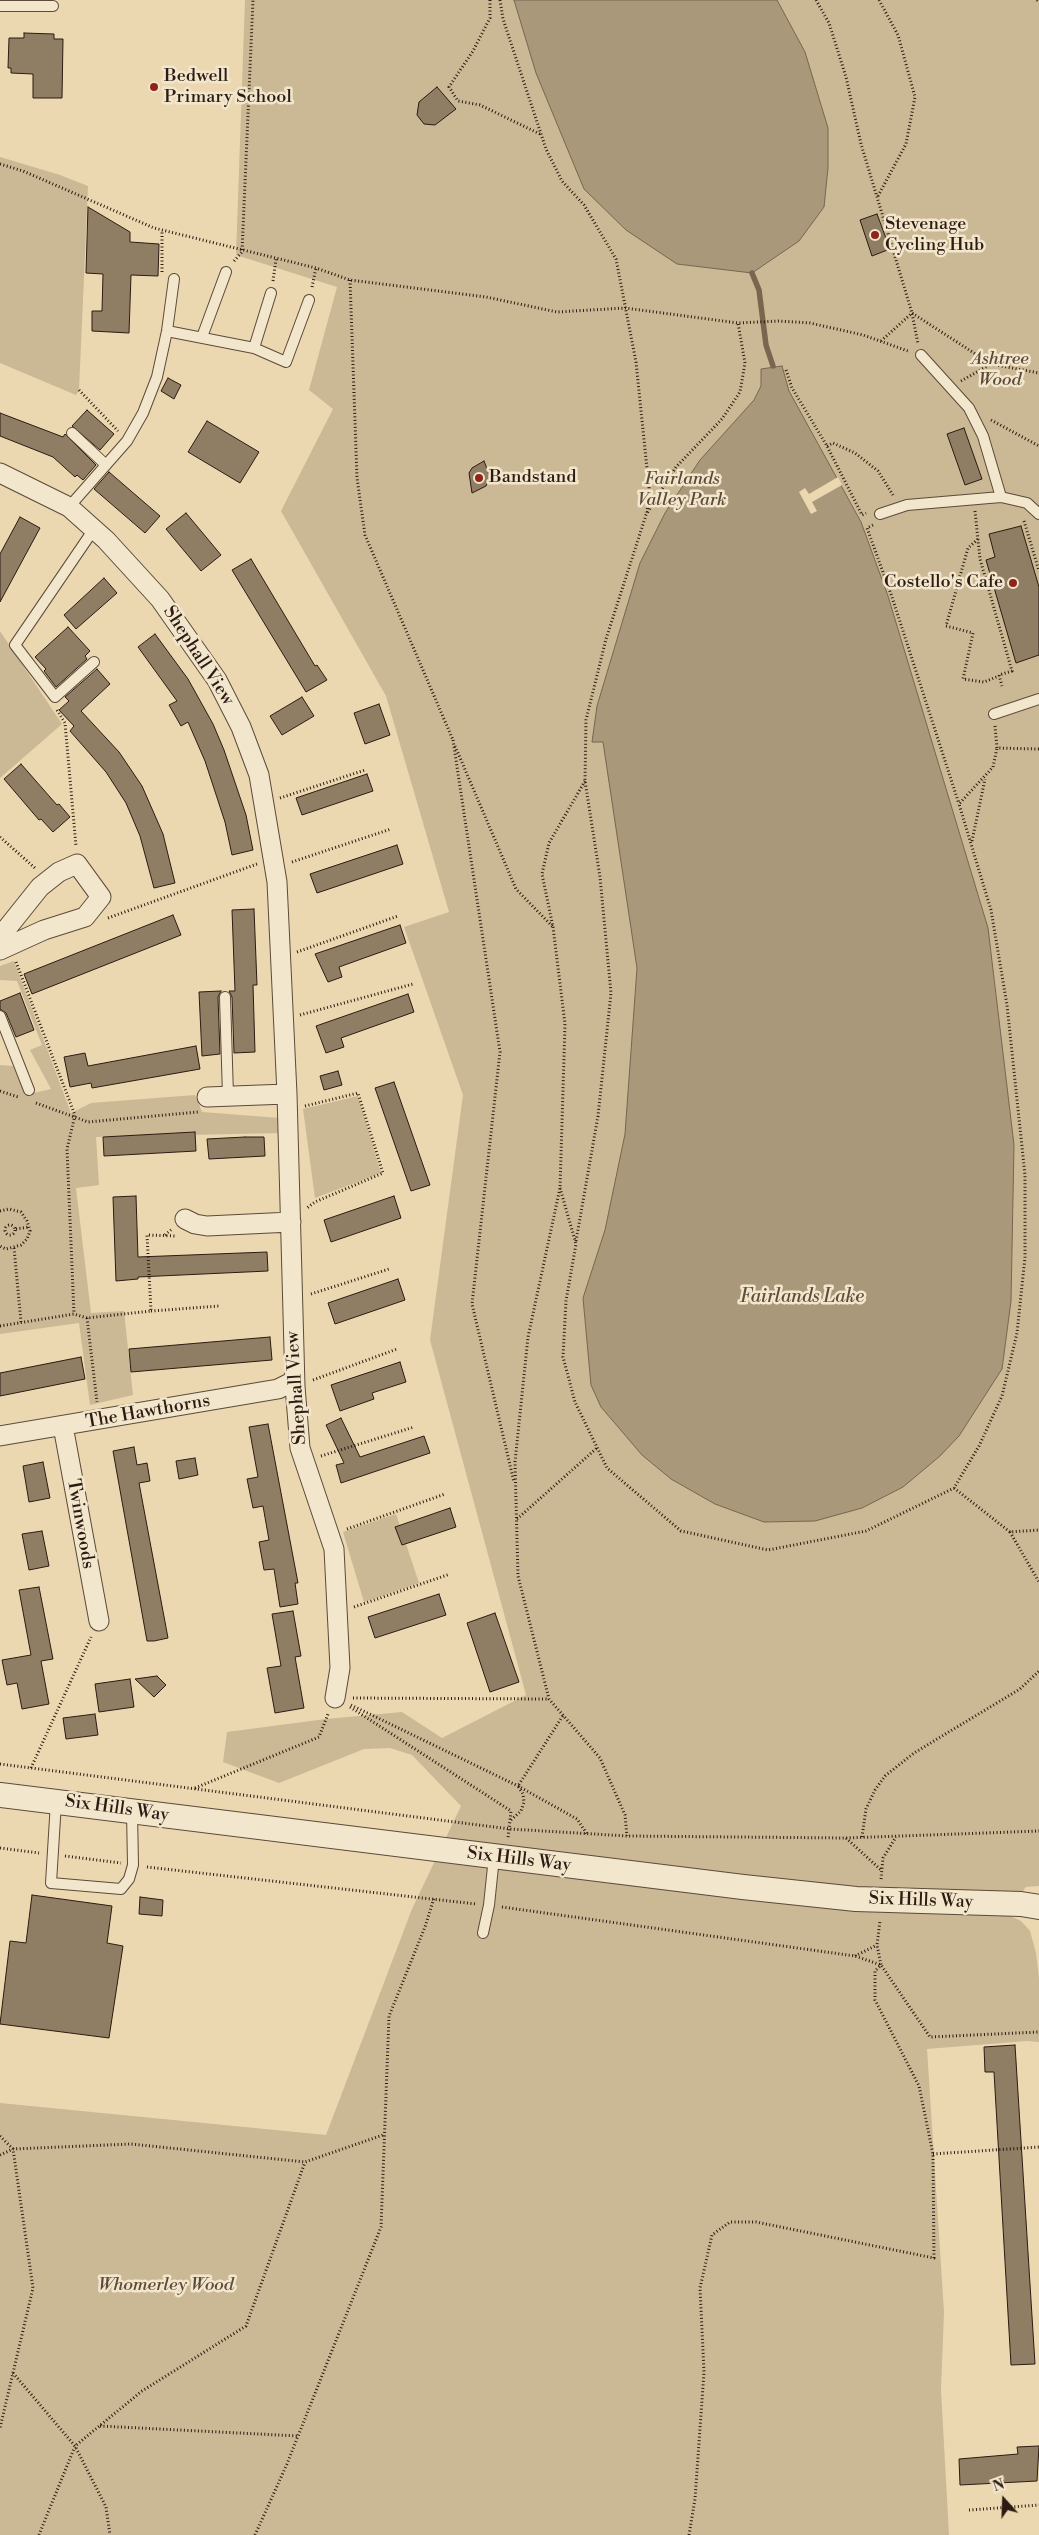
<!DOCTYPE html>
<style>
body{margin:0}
#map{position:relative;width:1039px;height:2535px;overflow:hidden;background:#ebd8b0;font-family:"Libre Bodoni",serif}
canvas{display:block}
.north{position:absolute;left:979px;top:2475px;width:50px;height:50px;-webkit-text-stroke:4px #f2e6cc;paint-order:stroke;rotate:340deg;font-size:14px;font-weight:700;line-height:20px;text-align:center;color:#2c1b12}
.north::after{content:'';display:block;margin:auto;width:18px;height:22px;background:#2c1b12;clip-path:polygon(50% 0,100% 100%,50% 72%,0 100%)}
</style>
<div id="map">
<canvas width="1039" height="2535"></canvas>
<div class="north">N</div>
</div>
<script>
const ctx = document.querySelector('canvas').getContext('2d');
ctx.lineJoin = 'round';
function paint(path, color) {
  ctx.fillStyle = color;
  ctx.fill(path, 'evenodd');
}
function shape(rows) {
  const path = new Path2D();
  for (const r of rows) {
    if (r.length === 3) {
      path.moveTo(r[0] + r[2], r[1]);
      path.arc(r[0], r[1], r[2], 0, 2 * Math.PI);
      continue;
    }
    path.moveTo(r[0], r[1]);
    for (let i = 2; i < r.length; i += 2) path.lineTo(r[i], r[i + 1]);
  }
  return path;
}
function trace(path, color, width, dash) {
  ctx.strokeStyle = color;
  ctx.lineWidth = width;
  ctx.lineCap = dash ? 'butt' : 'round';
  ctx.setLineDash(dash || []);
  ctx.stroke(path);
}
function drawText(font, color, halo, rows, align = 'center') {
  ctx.font = font + ' "Libre Bodoni",serif';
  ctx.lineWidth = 5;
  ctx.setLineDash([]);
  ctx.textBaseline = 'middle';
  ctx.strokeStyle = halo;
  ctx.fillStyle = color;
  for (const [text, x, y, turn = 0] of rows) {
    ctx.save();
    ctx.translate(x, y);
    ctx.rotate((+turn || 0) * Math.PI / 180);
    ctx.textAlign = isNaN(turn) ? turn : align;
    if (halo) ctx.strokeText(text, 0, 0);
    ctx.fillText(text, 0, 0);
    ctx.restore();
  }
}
paint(shape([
 [245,0,1039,0,1039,1886,1026,1887,1006,1914,1021,1921,1030,1931,1036,1953,1039,1978,1039,2042,1027,2041,927,2049,944,2312,941,2390,949,2535,0,2535,0,2103,326,2135,412,1909,461,1806,412,1755,390,1748,364,1749,279,1783,223,1762,227,1732,326,1719,402,1712,442,1738,526,1695,430,1340,463,1095,404,927,449,912,386,696,281,511,333,409,309,390,337,287,236,255],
 [0,157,60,175,88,186,79,390,76,395,0,363],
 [0,631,62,724,0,778],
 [14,961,71,1113,91,1103,195,1095,202,1112,280,1118,282,1133,96,1137,99,1185,76,1188,91,1313,124,1311,133,1395,90,1405,79,1323,0,1334,0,1065,13,1066,25,1095,51,1089,30,1050,42,1045,17,981,0,980,0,966],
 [358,1096,381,1173,315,1198,303,1109],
 [396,1514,419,1583,364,1602,343,1532]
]), '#cbb895');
const water = shape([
 [514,0,777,0,805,52,828,128,828,168,824,207,799,241,752,273,677,264,626,230,584,189,536,73,514,0],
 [782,366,789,391,861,522,888,596,988,928,1014,1145,1011,1301,1002,1369,959,1436,940,1456,903,1487,862,1508,815,1521,764,1522,715,1504,671,1479,642,1455,601,1407,591,1385,583,1298,605,1230,625,1134,637,968,603,742,592,742,597,706,640,563,665,513,700,460,754,400,761,386,761,369,782,366]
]);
paint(water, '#aa987a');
trace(water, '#786650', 1);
paint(shape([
 [838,477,842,485,812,502,817,511,811,514,799,492,805,488,809,494]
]), '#ebd8b0');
trace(shape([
 [752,273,759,290,766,345,773,366]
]), '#786650', 5.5);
const building = shape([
 [24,33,54,34,54,39,63,39,62,98,33,98,33,74,11,73,11,68,8,68,9,38,24,38,24,33],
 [437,87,456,109,435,125,424,124,417,115,419,102,437,87],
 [88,207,130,232,130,242,159,244,158,276,131,275,129,333,92,331,92,311,102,311,103,274,86,273,88,207],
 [877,214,890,249,872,256,860,220,877,214],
 [168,378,181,385,174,399,161,391,168,378],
 [87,410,114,434,100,450,72,426,87,410],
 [0,413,63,437,65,434,96,465,83,480,77,475,75,477,53,457,0,436,0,413],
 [207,421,259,452,240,483,188,452,207,421],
 [964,428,982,479,965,485,947,434,964,428],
 [484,461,490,477,486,486,472,493,469,473,472,468,484,461],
 [109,472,160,516,145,533,94,489,109,472],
 [186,513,221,555,201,571,166,529,186,513],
 [20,517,40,528,0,602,0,554,20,517],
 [1021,526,1039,587,1039,655,1016,663,986,560,995,557,989,534,1021,526],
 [251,559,315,666,317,665,327,680,306,692,232,570,251,559],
 [104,578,117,593,76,629,64,615,104,578],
 [68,627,90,651,85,656,87,659,56,687,44,671,46,669,35,657,68,627],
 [155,634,188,679,213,724,224,750,246,815,253,850,232,855,225,822,205,761,188,722,181,726,169,705,177,701,138,647,155,634],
 [97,669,110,684,81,711,119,752,142,786,163,834,175,883,154,888,140,836,126,803,106,772,70,731,74,726,59,710,69,701,65,697,97,669],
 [302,697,314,716,282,735,270,716,302,697],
 [379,704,390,735,365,744,354,713,379,704],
 [21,764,57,805,59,804,70,817,53,832,41,819,39,820,4,779,21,764],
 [367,774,373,791,302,815,296,798,367,774],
 [397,845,403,864,317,893,310,874,397,845],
 [254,909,257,985,253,985,255,1052,234,1053,232,997,229,991,235,991,232,910,254,909],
 [173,915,181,935,32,994,24,974,173,915],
 [400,925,406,943,339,967,342,977,328,982,315,954,400,925],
 [221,991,218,997,220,1054,202,1056,199,992,221,991],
 [20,993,34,1030,16,1037,6,1013,0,1009,0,1001,20,993],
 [408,994,414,1012,341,1038,344,1047,326,1053,316,1026,408,994],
 [196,1046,200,1069,92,1088,91,1083,70,1087,64,1057,85,1053,88,1066,196,1046],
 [338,1071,342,1085,324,1090,320,1076,338,1071],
 [394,1082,430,1185,411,1191,375,1088,394,1082],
 [195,1132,196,1151,104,1156,103,1137,195,1132],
 [245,1137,264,1137,265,1156,209,1159,207,1139,245,1137],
 [136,1196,138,1257,267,1252,268,1271,138,1277,138,1279,116,1281,113,1197,136,1196],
 [394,1196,401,1218,331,1242,324,1220,394,1196],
 [398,1279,405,1300,335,1324,328,1303,398,1279],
 [270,1337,272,1360,131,1372,129,1349,270,1337],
 [81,1357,85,1379,0,1396,0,1373,81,1357],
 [400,1362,406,1382,372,1393,374,1399,340,1411,331,1385,400,1362],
 [341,1418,360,1457,424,1436,430,1453,341,1483,336,1465,344,1463,326,1425,341,1418],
 [268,1424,298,1583,295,1583,298,1604,280,1607,274,1569,264,1570,259,1542,269,1540,263,1506,253,1508,247,1479,258,1477,249,1427,268,1424],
 [134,1447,137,1465,147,1463,150,1481,139,1483,168,1638,154,1641,147,1641,113,1451,134,1447],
 [195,1458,198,1475,179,1479,176,1461,195,1458],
 [43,1462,50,1498,29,1502,23,1466,43,1462],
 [450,1508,456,1527,402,1545,395,1527,450,1508],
 [42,1531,49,1566,29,1570,22,1534,42,1531],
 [39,1587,53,1659,41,1661,49,1704,22,1709,17,1683,7,1685,2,1660,31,1655,19,1590,39,1587],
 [439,1594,446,1615,375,1638,368,1617,439,1594],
 [293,1611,301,1656,295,1657,304,1708,275,1713,267,1668,281,1666,272,1614,293,1611],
 [495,1613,519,1682,490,1692,467,1623,495,1613],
 [157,1676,166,1685,154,1697,135,1679,157,1676],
 [130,1679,134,1707,99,1712,95,1684,130,1679],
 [95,1714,98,1735,66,1739,63,1718,95,1714],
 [32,1895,112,1906,107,1943,123,1946,109,2038,0,2024,10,1941,26,1943,32,1895],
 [140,1897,163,1900,162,1916,139,1914,140,1897],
 [1015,2045,1035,2364,1011,2365,994,2072,985,2072,984,2047,1015,2045],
 [1039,2446,1037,2481,960,2485,959,2459,1018,2454,1017,2447,1039,2446]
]);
paint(building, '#8f7d64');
trace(building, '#2c1b12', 1);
const service = shape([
 [0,6,53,6],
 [167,331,254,348,286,362,309,300],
 [202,337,226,272],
 [254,348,271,293],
 [921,355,969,408,983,436,1001,497,1027,503,1039,514],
 [72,433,106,465],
 [69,507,127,441,143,413,157,377,167,331,174,279],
 [880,514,907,505,1001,497],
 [94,662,55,697,15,645,94,529],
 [994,714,1039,699],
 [225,997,228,1096],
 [0,1016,29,1090],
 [56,1802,51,1883,121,1889,129,1879,133,1865,132,1812],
 [483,1933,489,1905,494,1857]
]);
const minor = shape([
 [0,473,69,507,106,540,160,599,217,680,241,727,259,775,277,882,287,1094,295,1386,300,1448,334,1549,340,1668,335,1698],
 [0,937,40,887,59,872,77,864,101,897,85,917,44,930,0,950],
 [207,1097,287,1094],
 [185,1219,195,1224,207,1226,291,1222],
 [63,1426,99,1621],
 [0,1436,278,1389,294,1381]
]);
const tertiary = shape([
 [0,1795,743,1887,856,1899,1021,1904,1039,1907]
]);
trace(service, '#5c4a3a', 12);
trace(minor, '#5c4a3a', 21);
trace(tertiary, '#5c4a3a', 26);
trace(shape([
 [490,0,490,18,473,51,449,87,458,101,480,105,542,135],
 [500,0,503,19,546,149,562,181,584,205,616,259,636,362,649,488,647,513],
 [816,0,829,23,846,77,861,144,912,313,918,344],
 [1037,0,1039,2],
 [0,164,23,171,154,228,316,268,350,280,486,297,557,312,625,308,738,323,779,321,810,323,863,335,908,351],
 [878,196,906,144,915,97,898,35,879,0],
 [234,261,242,252,253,0],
 [162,272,162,231],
 [350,280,357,478,365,535,453,740],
 [273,281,276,259],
 [312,287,316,268],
 [881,341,912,313,991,364],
 [786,370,792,388,827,446,862,515,866,513],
 [961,381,991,364,1039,373],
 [79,390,118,431],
 [991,420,1039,446],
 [827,446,833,443,855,453,878,471,893,495],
 [975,511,980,559,1012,671,999,675,1002,686],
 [1024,521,1039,571],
 [873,525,867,528,892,597,959,804],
 [978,539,968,548,946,626,973,633,963,679,984,682,999,676],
 [57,710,65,723,76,846],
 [995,726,997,748,1039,749],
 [453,740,500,1052,472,1304,514,1482],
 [455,746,516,889,553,927],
 [585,781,549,843,542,874,553,927,565,1024,560,1188,528,1337,515,1462,518,1576,549,1699,600,1758,625,1815,627,1836],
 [280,798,365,770],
 [0,837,35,868],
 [972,841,985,779],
 [292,862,391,829],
 [108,918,257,864],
 [297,952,398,916],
 [16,962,75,1115,67,1149,74,1314],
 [300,1015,413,984],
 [0,1091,18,1097],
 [36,1103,88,1122,198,1112],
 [305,1106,358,1093,383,1173,315,1202,307,1208],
 [560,1188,576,1244,566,1301,563,1357,575,1402,607,1468,681,1531,768,1550,866,1531,954,1488,979,1446,1002,1396,1017,1333,1025,1257,1025,1175,1007,1005,991,910,959,804,993,767,997,748],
 [0,1211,9,1209,21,1212,27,1221,30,1231,27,1239,21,1245,6,1249,0,1246],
 [10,1230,5],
 [16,1229,29,1227],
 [165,1235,172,1229],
 [576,1241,598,1116,611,993,600,877,585,781,586,720,606,639,646,515,676,467,722,419,740,392,745,363,738,323],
 [14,1248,21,1322],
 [311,1294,389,1269],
 [151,1311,219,1306],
 [87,1318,97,1402],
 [0,1326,74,1314,87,1318,151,1311,147,1235,176,1236],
 [313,1380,397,1349],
 [321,1456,414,1427],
 [954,1488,1010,1532,1039,1530],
 [517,1519,598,1447],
 [347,1529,445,1494],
 [1010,1532,1039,1582],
 [354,1607,450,1574],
 [353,1698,549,1699],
 [351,1705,518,1786,577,1819,587,1834],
 [350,1707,511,1811,508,1838],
 [0,1764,510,1829,627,1836,846,1838,1039,1831],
 [31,1768,91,1637],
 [195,1788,319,1737,328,1714],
 [511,1820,521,1811,524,1802,523,1794,518,1786,564,1714],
 [862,1837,866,1809,875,1790,885,1776,914,1753,1020,1689,1039,1671],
 [846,1838,881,1870],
 [0,1848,39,1853],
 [65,1856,121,1863],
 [147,1867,476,1904],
 [881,1879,883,1858,896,1837],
 [502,1907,855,1956,881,1965,930,2037,1039,2032],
 [855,1956,877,1945],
 [0,2136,13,2149,33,2288,0,2428],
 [933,2154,1039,2147],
 [0,2155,13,2149,131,2144,305,2162,383,2135],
 [13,2373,75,2446,106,2507,110,2535],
 [100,2426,298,2436],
 [969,2510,1039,2505],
 [39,2535,75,2446,142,2391,246,2326,305,2162],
 [255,2535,287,2464,381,2227,389,2016,425,1927,434,1898],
 [689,2535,695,2499,704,2372,700,2288,712,2235,730,2222,756,2222,934,2258,933,2154,919,2086,875,2000,875,1971,881,1965,877,1945,880,1921]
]), '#2c1b12', 3, [1, 2.5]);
trace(service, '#f2e6cc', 10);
trace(minor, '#f2e6cc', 19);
trace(tertiary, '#f2e6cc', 24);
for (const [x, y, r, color] of [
 [154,87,5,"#8f2418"],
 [875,235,5,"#8f2418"],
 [479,478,5,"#8f2418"],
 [1013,583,5,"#8f2418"]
]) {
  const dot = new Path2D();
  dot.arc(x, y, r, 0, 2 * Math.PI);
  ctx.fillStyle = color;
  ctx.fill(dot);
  trace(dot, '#f2e6cc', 2);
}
drawText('18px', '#2c1b12', '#f2e6cc', [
 ["Bedwell",164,77],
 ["Primary School",164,98],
 ["Stevenage",885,225],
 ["Cycling Hub",885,246],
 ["Bandstand",489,478],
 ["Costello's Cafe",1003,583,"right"]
], 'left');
drawText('italic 18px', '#5c4a39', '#f2e6cc', [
 ["Ashtree",1000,360],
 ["Wood",1000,381],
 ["Fairlands",682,480],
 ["Valley Park",682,501],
 ["Whomerley Wood",166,2286]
]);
drawText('18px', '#2c1b12', '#f2e6cc', [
 ["Shephall View",198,656,57],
 ["Shephall View",297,1388,-94],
 ["The Hawthorns",148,1412,-10],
 ["Twinwoods",80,1524,80],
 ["Six Hills Way",117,1809,8],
 ["Six Hills Way",519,1860,7],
 ["Six Hills Way",921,1901,2]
]);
drawText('italic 19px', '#5e4d3c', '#f2e6cc', [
 ["Fairlands Lake",802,1297]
]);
</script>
